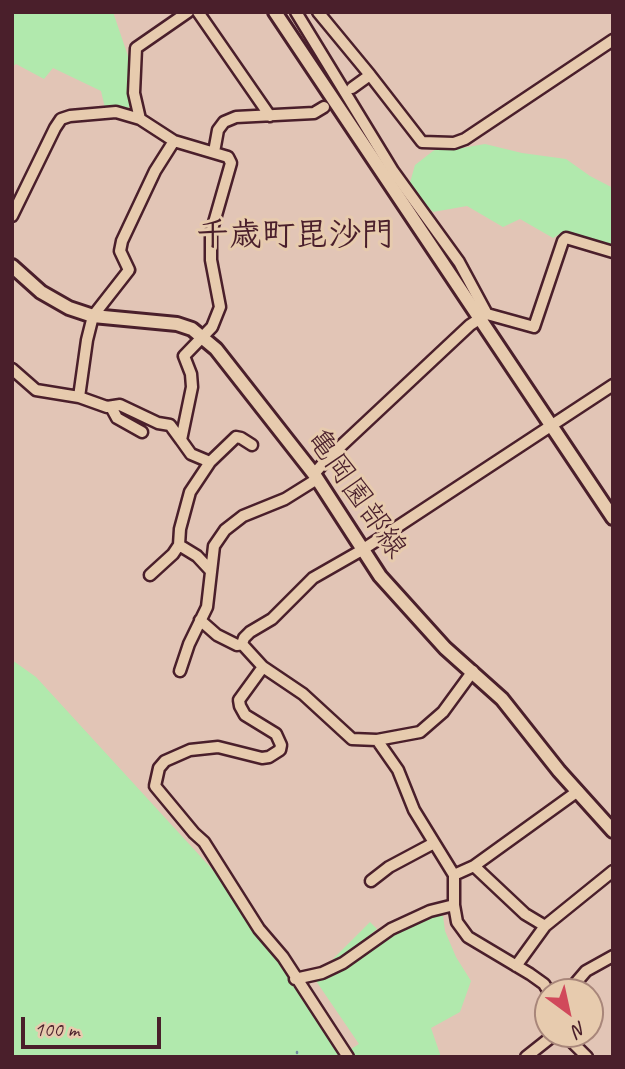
<!DOCTYPE html>
<meta charset="utf-8">
<style>
body{margin:0}
#map{position:relative;width:625px;height:1069px;overflow:hidden;background:#e2c5b6;font-family:Caveat,sans-serif}
canvas{display:block}
.frame{position:absolute;inset:0;border:14px solid #4a1f2b;pointer-events:none}
.north{position:absolute;left:534px;top:978px;width:70px;height:70px;box-sizing:border-box;background:#e7cbae;border:2px solid #a8867a;border-radius:50%;rotate:147deg;font-size:19px;font-weight:700;line-height:28px;text-align:center;color:#4a1f2b}
.north::after{content:'';display:block;margin:auto;width:24px;height:32px;background:#d1495b;clip-path:polygon(50% 0,100% 100%,50% 72%,0 100%)}
.scale{position:absolute;left:21px;top:1017px;width:140px;height:32px;box-sizing:border-box;border:4px solid #4a1f2b;border-top:0;padding-left:9px;font-size:21px;line-height:24px;white-space:nowrap;color:#4a1f2b;-webkit-text-stroke:5px #e7cbae;paint-order:stroke}
</style>
<div id="map">
<canvas width="625" height="1069"></canvas>
<div class="frame"></div>
<div class="north">N</div>
<div class="scale">100 m</div>
</div>
<script>
const ctx = document.querySelector('canvas').getContext('2d');
ctx.lineJoin = 'round';
function paint(path, color) {
  ctx.fillStyle = color;
  ctx.fill(path, 'evenodd');
}
function shape(rows) {
  const path = new Path2D();
  for (const r of rows) {
    path.moveTo(r[0], r[1]);
    for (let i = 2; i < r.length; i += 2) path.lineTo(r[i], r[i + 1]);
  }
  return path;
}
function trace(path, color, width, dash) {
  ctx.strokeStyle = color;
  ctx.lineWidth = width;
  ctx.lineCap = dash ? 'butt' : 'round';
  ctx.setLineDash(dash || []);
  ctx.stroke(path);
}
function drawText(font, color, halo, rows, align = 'center') {
  ctx.font = font + ' Caveat,"Klee One",sans-serif';
  ctx.lineWidth = 6;
  ctx.setLineDash([]);
  ctx.textBaseline = 'middle';
  ctx.strokeStyle = halo;
  ctx.fillStyle = color;
  for (const [text, x, y, turn = 0] of rows) {
    ctx.save();
    ctx.translate(x, y);
    ctx.rotate((+turn || 0) * Math.PI / 180);
    ctx.textAlign = isNaN(turn) ? turn : align;
    if (halo) ctx.strokeText(text, 0, 0);
    ctx.fillText(text, 0, 0);
    ctx.restore();
  }
}
paint(shape([
 [12,12,113,12,129,59,129,113,105,108,101,91,53,68,44,79,16,64,12,67],
 [485,144,522,153,566,159,590,176,613,188,613,247,563,232,553,238,520,219,503,227,467,206,433,212,409,186,415,165,433,151,440,147,462,148],
 [12,660,36,677,212,869,291,977,343,1054,359,1044,314,978,386,936,431,914,443,916,445,931,456,957,471,981,460,1012,431,1028,441,1057,12,1057],
 [370,922,377,929,349,952,336,961,333,959]
]), '#b1e9ad');
trace(shape([
 [297,1052,297,1053]
]), '#728ba0', 2.5);
const minor = shape([
 [198,12,270,116],
 [296,12,393,171,459,262,487,314,470,325,327,459,314,474],
 [318,12,370,75],
 [352,88,370,75,422,142,454,143,465,139,613,40],
 [140,119,134,93,136,48,188,12],
 [174,141,155,171,122,241,120,251,129,270,93,316,87,340,79,397,107,407,120,405,158,423,170,425,181,440],
 [214,152,218,130,224,122,236,117,314,113,324,107],
 [12,216,55,128,61,119,70,116,116,112,140,119,174,141,228,157,231,163,211,233,211,260,220,307,212,327,184,356,191,374,192,387,181,440,191,454,210,462],
 [487,314,534,327,563,241,566,238,613,252],
 [12,369,36,390,79,397],
 [111,407,117,418,142,432],
 [179,545,197,556,210,570],
 [150,575,173,554,179,545,180,529,190,492,210,462,236,437,241,438,252,445],
 [200,620,217,635,237,645,242,644,263,667,303,694,352,739,377,740,420,732,443,712,473,671],
 [242,644,244,638,250,632,272,619,313,578,362,550,613,385],
 [263,667,239,700,240,706,245,715,276,734,281,745,280,750,269,757,262,758,218,747,190,750,165,761,159,768,155,786,194,833,204,842,259,929,283,957,348,1057],
 [180,671,189,644,207,607,214,546,225,530,243,516,285,499,317,479],
 [377,740,398,770,414,810,454,875,454,905,457,922,468,937,530,974,544,984,549,992],
 [474,866,525,914,545,926],
 [454,875,474,866,578,791],
 [371,881,389,867,434,843],
 [516,966,545,926,613,871],
 [295,979,322,973,343,963,391,929,430,911,454,905],
 [568,992,586,971,613,956],
 [564,1034,587,1057],
 [526,1057,555,1034]
]);
const major = shape([
 [275,12,613,518],
 [12,266,41,292,69,308,93,316,177,324,192,329,216,349,314,474,380,576,445,648,502,699,559,771,613,831]
]);
trace(minor, '#4a1f2b', 15);
trace(major, '#4a1f2b', 18);
trace(minor, '#e7cbae', 10);
trace(major, '#e7cbae', 12);
drawText('30px', '#4a1f2b', '#e7cbae', [
 ["亀岡園部線",356,494,55]
]);
drawText('bold 33px', '#4a1f2b', '#e7cbae', [
 ["千歳町毘沙門",295,236]
]);
</script>
